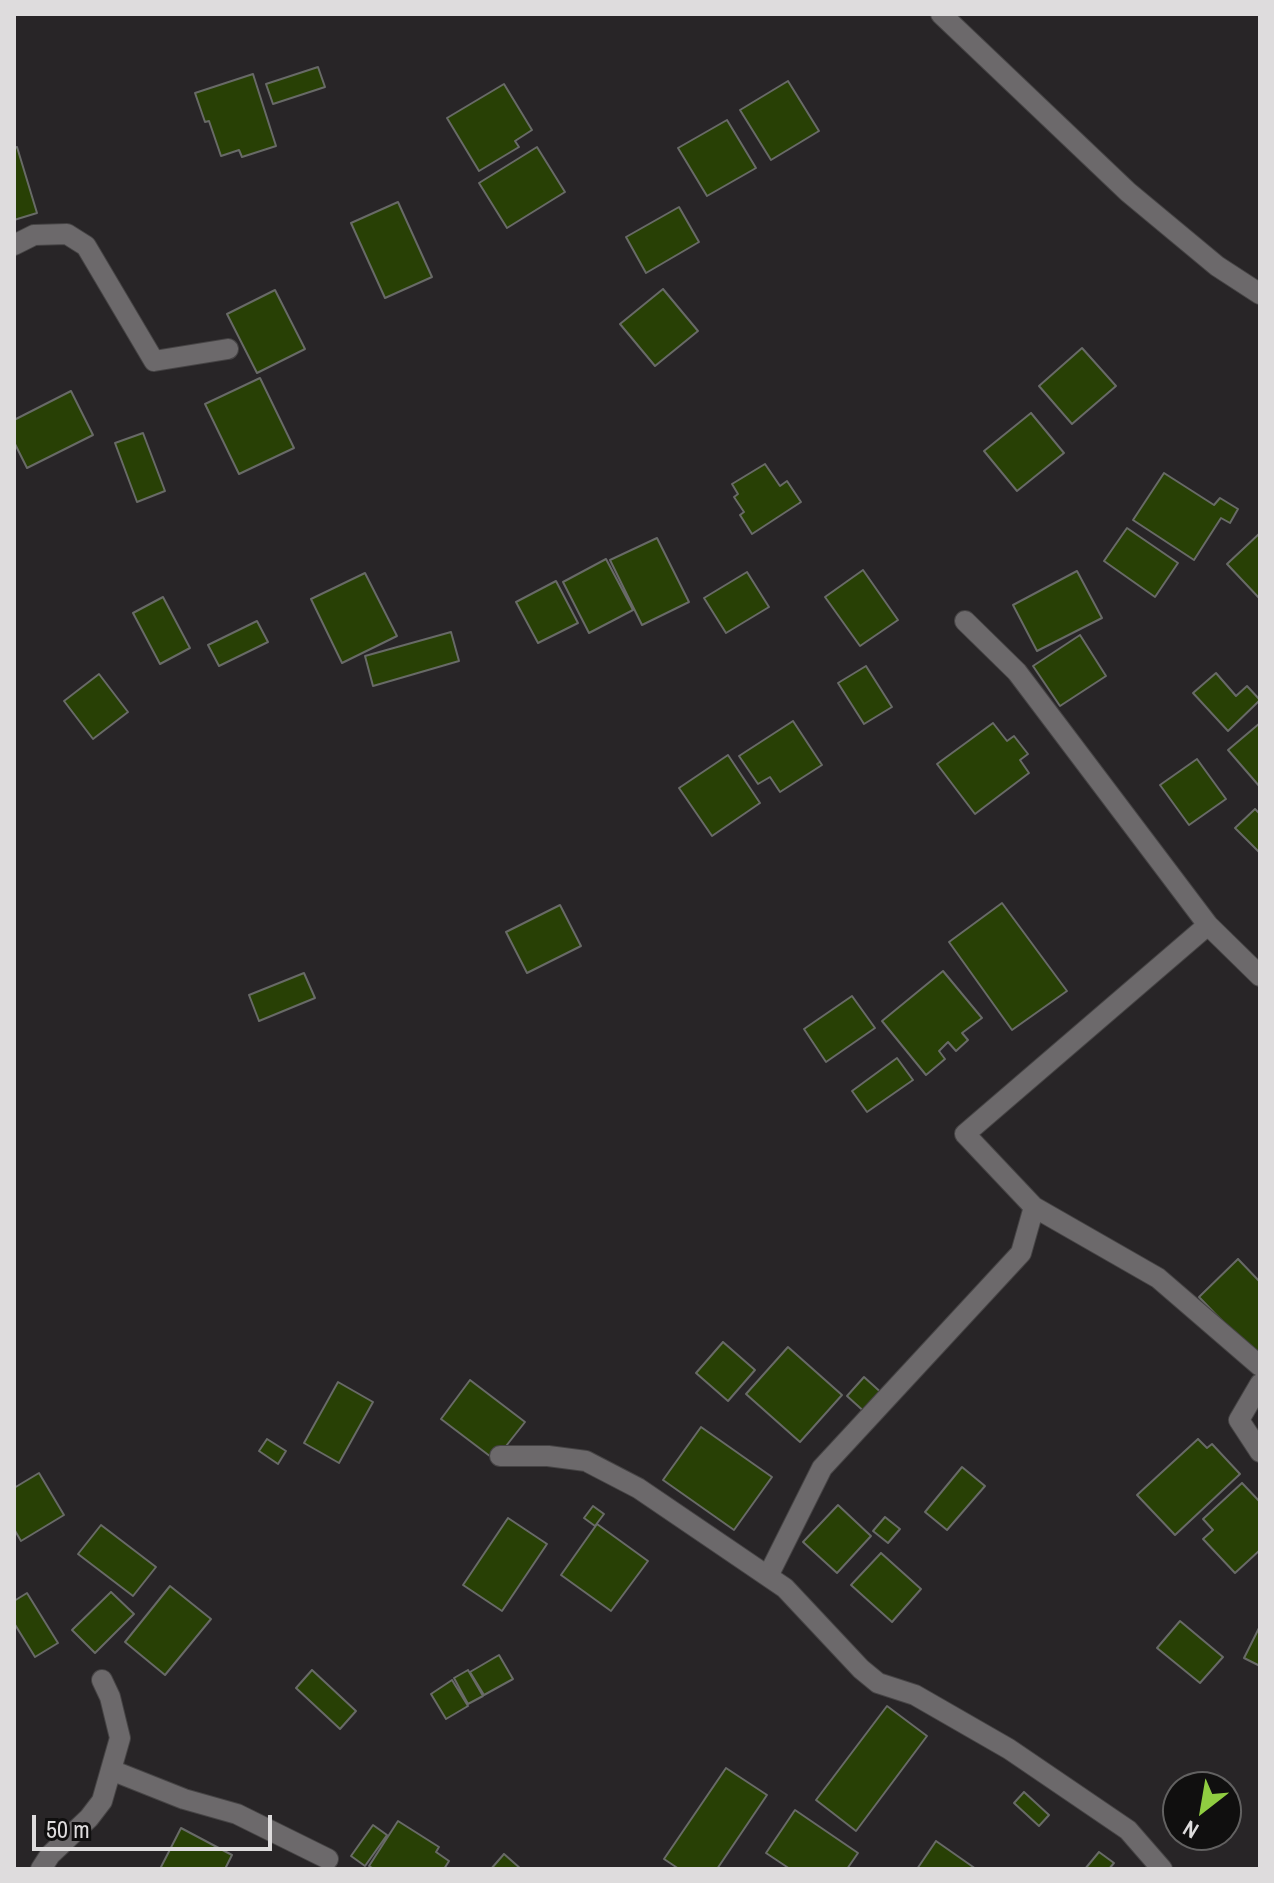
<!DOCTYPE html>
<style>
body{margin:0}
#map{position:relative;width:1274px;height:1883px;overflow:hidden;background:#282527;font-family:"Archivo Narrow",sans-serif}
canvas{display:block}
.frame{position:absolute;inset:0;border:16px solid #dedcdd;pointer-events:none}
.north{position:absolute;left:1162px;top:1771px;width:80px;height:80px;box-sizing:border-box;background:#100f0f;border:2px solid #626161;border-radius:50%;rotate:211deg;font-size:22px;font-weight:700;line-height:32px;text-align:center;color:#dedcdd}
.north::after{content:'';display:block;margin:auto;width:28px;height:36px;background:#90cd41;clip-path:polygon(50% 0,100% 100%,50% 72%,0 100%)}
.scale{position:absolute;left:32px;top:1815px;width:240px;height:36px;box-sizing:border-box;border:4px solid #dedcdd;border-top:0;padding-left:10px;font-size:24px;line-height:28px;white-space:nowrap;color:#dedcdd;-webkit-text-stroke:6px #100f0f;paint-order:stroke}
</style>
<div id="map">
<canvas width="1274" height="1883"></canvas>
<div class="frame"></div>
<div class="north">N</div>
<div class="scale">50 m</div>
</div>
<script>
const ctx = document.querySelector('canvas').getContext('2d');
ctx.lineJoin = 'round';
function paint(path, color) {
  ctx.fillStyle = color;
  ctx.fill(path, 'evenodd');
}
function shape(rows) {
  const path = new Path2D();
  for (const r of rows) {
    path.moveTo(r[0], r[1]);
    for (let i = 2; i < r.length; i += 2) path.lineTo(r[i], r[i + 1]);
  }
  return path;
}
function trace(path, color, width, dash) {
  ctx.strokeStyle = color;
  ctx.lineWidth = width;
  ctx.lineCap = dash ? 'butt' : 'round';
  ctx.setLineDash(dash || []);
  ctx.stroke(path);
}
const building = shape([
 [318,67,325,87,273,104,266,84,318,67],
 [253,74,276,146,242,157,239,150,221,156,209,121,205,122,195,93,253,74],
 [788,81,819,131,771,160,740,110,788,81],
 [504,84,532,130,515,141,519,147,479,171,447,118,504,84],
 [727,120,756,168,707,196,678,148,727,120],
 [17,147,37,213,14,220,14,148,17,147],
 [537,147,565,192,507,228,479,183,537,147],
 [398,202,432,277,385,298,351,223,398,202],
 [679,207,699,242,646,273,626,237,679,207],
 [663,289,698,331,655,366,620,324,663,289],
 [275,290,305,349,257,373,227,314,275,290],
 [1082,348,1116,386,1072,424,1039,386,1082,348],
 [260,378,294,448,239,474,205,404,260,378],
 [71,391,93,435,27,468,14,442,14,420,71,391],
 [1031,413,1064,453,1017,491,984,451,1031,413],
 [143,433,165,491,137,502,115,443,143,433],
 [765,464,780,486,787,481,801,502,752,534,740,515,744,512,734,497,738,494,732,484,765,464],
 [1164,473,1214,505,1220,498,1238,509,1230,523,1221,518,1194,560,1133,520,1164,473],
 [1127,528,1178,563,1155,597,1104,561,1127,528],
 [1260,533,1260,599,1227,564,1260,533],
 [657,538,689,602,642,625,610,560,657,538],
 [606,559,633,610,589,633,563,582,606,559],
 [863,570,898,620,860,646,825,597,863,570],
 [1077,571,1102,618,1037,651,1013,605,1077,571],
 [747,572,769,607,726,633,704,598,747,572],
 [365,573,397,636,342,663,311,599,365,573],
 [556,581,578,623,538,643,516,602,556,581],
 [163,597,190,648,160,664,133,613,163,597],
 [257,621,268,642,219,666,208,645,257,621],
 [451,632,459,661,373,686,365,656,451,632],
 [1080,635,1106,676,1060,706,1033,666,1080,635],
 [866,666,892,707,864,724,838,683,866,666],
 [1216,673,1236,696,1247,686,1260,700,1228,731,1193,693,1216,673],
 [99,674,128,712,93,739,64,701,99,674],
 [793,721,822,765,780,792,770,777,758,784,739,756,793,721],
 [993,723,1007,741,1014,736,1028,754,1020,760,1029,773,975,814,937,764,993,723],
 [1260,723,1260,787,1228,750,1260,723],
 [728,755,760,803,712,836,679,788,728,755],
 [1197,759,1226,799,1189,825,1160,785,1197,759],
 [1255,809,1260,814,1260,853,1235,828,1255,809],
 [1002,903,1067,991,1012,1030,949,942,1002,903],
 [560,905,581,946,527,973,506,932,560,905],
 [943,971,982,1018,962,1033,968,1040,956,1051,948,1042,939,1051,945,1059,926,1075,882,1021,943,971],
 [304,973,315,998,259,1021,249,995,304,973],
 [852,996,875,1028,826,1062,804,1029,852,996],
 [897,1058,913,1080,867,1112,852,1091,897,1058],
 [1238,1259,1260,1282,1260,1360,1199,1297,1238,1259],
 [723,1342,755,1370,728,1401,696,1373,723,1342],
 [788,1347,842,1395,800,1442,746,1394,788,1347],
 [864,1377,885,1396,868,1415,847,1396,864,1377],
 [470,1380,525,1422,495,1460,441,1419,470,1380],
 [338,1382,373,1402,339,1463,304,1443,338,1382],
 [701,1427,772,1477,734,1530,663,1480,701,1427],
 [267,1439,286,1451,278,1464,259,1451,267,1439],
 [1198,1439,1207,1448,1212,1444,1240,1474,1175,1535,1137,1495,1198,1439],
 [962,1467,985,1486,947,1530,925,1512,962,1467],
 [39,1473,64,1515,21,1541,14,1529,14,1488,39,1473],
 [1242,1483,1260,1502,1260,1550,1235,1573,1203,1539,1213,1530,1203,1519,1242,1483],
 [838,1505,871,1536,837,1573,803,1542,838,1505],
 [593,1506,604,1514,595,1526,584,1518,593,1506],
 [885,1517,900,1529,888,1543,873,1531,885,1517],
 [508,1518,547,1544,502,1611,463,1585,508,1518],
 [597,1524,648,1561,611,1611,561,1575,597,1524],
 [101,1525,156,1567,133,1596,78,1554,101,1525],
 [881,1553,921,1589,892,1622,851,1585,881,1553],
 [170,1586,211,1619,165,1675,125,1642,170,1586],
 [111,1592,134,1614,95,1653,72,1630,111,1592],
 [27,1593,58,1643,35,1657,14,1623,14,1601,27,1593],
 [1180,1621,1223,1657,1200,1683,1157,1648,1180,1621],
 [1260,1626,1260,1666,1244,1658,1260,1626],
 [499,1655,513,1679,484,1695,470,1672,499,1655],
 [312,1670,356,1711,340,1729,296,1688,312,1670],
 [468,1670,483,1696,468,1704,454,1678,468,1670],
 [452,1680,468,1706,446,1719,431,1694,452,1680],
 [887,1706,927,1736,856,1831,816,1800,887,1706],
 [726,1768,767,1795,717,1869,679,1869,664,1859,726,1768],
 [1024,1792,1049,1815,1039,1826,1014,1803,1024,1792],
 [795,1810,858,1853,847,1869,790,1869,766,1853,795,1810],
 [398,1821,439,1847,436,1852,449,1861,444,1869,374,1869,369,1866,398,1821],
 [373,1825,387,1835,365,1866,351,1856,373,1825],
 [181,1828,232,1855,225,1869,160,1869,181,1828],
 [936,1841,976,1869,917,1869,936,1841],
 [1099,1852,1114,1863,1109,1869,1085,1869,1099,1852],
 [504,1854,521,1869,491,1869,504,1854]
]);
paint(building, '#284005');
trace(building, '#686a67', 2);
const street = shape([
 [941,14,1128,192,1217,266,1260,294],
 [14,245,34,235,67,234,86,246,154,361,228,349],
 [965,621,1017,672,1208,925,1260,976],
 [1208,925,965,1134,1034,1207,1158,1278,1260,1366],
 [1260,1384,1239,1420,1260,1452],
 [500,1456,548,1456,586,1461,638,1488,785,1588,861,1669,878,1683,915,1695,1009,1749,1128,1830,1162,1869],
 [768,1576,822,1468,1021,1253,1034,1207],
 [111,1770,184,1799,237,1814,328,1859],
 [41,1869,50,1855,89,1818,102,1801,120,1738,110,1697,102,1680]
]);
trace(street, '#464445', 22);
trace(street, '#6c696b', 20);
</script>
